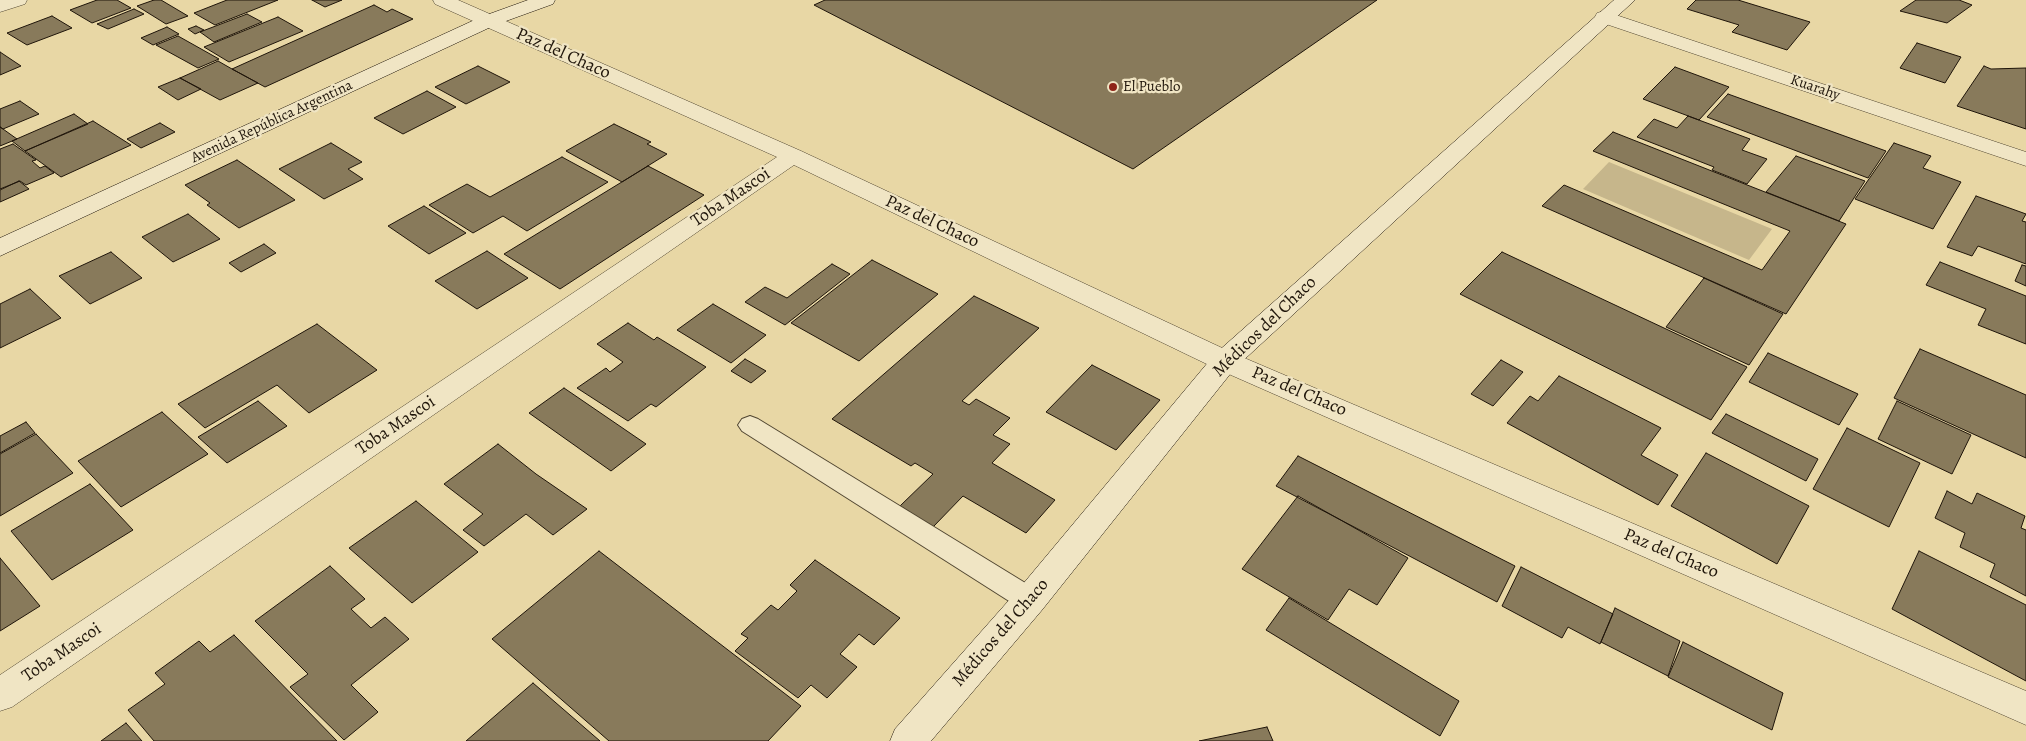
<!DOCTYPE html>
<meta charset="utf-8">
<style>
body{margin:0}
canvas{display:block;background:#e8d7a5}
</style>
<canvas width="2026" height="741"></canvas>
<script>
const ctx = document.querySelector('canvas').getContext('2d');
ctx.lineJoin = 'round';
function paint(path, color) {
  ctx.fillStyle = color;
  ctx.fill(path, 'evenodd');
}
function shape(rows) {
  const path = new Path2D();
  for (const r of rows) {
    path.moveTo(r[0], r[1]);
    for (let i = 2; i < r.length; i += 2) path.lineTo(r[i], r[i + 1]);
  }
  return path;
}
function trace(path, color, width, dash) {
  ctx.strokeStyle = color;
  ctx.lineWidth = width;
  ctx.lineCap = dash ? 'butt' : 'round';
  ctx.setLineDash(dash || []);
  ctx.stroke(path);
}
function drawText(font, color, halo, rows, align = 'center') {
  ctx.font = font + ' Alegreya,serif';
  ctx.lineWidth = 4.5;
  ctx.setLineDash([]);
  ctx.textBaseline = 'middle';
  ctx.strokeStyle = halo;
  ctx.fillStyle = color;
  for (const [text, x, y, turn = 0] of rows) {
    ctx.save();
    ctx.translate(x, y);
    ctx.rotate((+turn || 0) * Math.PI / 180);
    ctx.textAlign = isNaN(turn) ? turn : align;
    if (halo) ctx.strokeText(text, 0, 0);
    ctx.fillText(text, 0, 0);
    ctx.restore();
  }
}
paint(shape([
 [1609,162,1772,229,1749,260,1583,189]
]), '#c6b68b');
const building = shape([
 [97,0,117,0,131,8,92,23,70,10,97,0],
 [154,0,161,0,188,16,166,24,137,6,154,0],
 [227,0,278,0,215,25,194,13,227,0],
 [312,0,342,0,325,7,312,0],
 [825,0,1377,0,1133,169,814,5,825,0],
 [1696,0,1738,0,1810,22,1787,50,1732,32,1739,25,1687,9,1696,0],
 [1916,0,1959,0,1972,5,1947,23,1900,11,1916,0],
 [374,5,387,12,392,9,413,19,265,87,232,69,374,5],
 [134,9,144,14,108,29,97,24,134,9],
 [247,14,262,22,214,42,200,32,247,14],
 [52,16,72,28,27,45,7,33,52,16],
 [278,17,303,31,229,62,204,47,278,17],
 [196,26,204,30,195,34,188,29,196,26],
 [167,27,179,34,153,45,141,38,167,27],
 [178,36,219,59,198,68,156,45,178,36],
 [1917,43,1961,57,1945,83,1900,68,1917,43],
 [0,52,21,66,0,75,0,52],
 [218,61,232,69,258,83,220,100,180,78,218,61],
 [478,66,510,82,466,104,435,87,478,66],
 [1984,66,1991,69,2026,68,2026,129,1957,106,1984,66],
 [1675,67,1729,87,1699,120,1643,99,1675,67],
 [180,78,201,89,178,100,158,87,180,78],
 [427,91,456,107,403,134,374,118,427,91],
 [1728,94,1886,151,1868,178,1707,117,1728,94],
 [20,101,39,114,3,129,0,127,0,109,20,101],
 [74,114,88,124,25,151,12,141,74,114],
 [1688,116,1750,139,1742,150,1767,159,1747,184,1712,170,1714,167,1637,137,1654,119,1677,128,1688,116],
 [93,121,131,145,61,177,25,151,93,121],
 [160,123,175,132,141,148,127,139,160,123],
 [614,124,651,142,647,144,667,154,622,182,566,151,614,124],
 [0,127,3,129,17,139,0,146,0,127],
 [1613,132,1846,224,1786,314,1542,206,1564,185,1762,270,1790,231,1593,151,1613,132],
 [331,143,362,162,348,169,363,179,324,199,279,169,331,143],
 [1894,143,1931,156,1923,168,1961,182,1933,229,1855,199,1894,143],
 [13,144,36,160,32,161,40,168,45,166,54,173,26,185,20,181,0,189,0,149,13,144],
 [1796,156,1865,181,1839,221,1766,192,1796,156],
 [562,157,608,182,527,231,503,216,473,233,429,205,467,184,490,197,562,157],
 [237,160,265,179,295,200,239,228,207,205,210,203,185,185,237,160],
 [648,166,704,195,560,289,504,254,648,166],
 [19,181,29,189,0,202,0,190,19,181],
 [1976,196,2026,214,2022,221,2026,222,2026,264,1978,246,1972,256,1947,247,1976,196],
 [424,206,466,233,429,254,388,226,424,206],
 [188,214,220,239,173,262,142,237,188,214],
 [264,244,276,253,241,272,229,263,264,244],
 [487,251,528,278,477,309,435,281,487,251],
 [111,252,142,278,90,304,59,276,111,252],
 [1502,252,1747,367,1711,420,1460,294,1502,252],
 [872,260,938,294,859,361,791,323,872,260],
 [1940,262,2026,296,2026,344,1978,325,1986,309,1926,285,1940,262],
 [832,264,850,274,785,325,745,302,765,287,787,298,832,264],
 [2022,265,2026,266,2026,286,2015,281,2022,265],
 [1704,278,1783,314,1749,365,1666,327,1704,278],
 [30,289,61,318,0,348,0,304,30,289],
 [974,296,1039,328,962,401,969,405,976,399,1010,418,993,435,1010,444,992,463,1055,500,1026,533,963,496,933,527,900,506,933,474,915,463,911,466,832,419,974,296],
 [713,304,766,335,731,363,677,330,713,304],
 [628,323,654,340,657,337,706,367,656,407,651,404,628,421,577,388,606,368,610,372,623,362,597,344,628,323],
 [317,324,377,370,309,413,277,385,205,428,178,404,317,324],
 [1920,349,2026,395,2026,458,1894,398,1920,349],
 [1768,353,1858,394,1839,425,1749,382,1768,353],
 [745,359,766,371,751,383,731,371,745,359],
 [1501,360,1523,372,1493,406,1471,394,1501,360],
 [1092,365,1160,400,1116,450,1046,412,1092,365],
 [1559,376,1661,428,1641,455,1678,475,1658,505,1507,423,1530,396,1538,401,1559,376],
 [564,388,646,444,611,471,529,413,564,388],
 [258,401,287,426,227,463,198,437,258,401],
 [1897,401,1971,435,1952,474,1878,439,1897,401],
 [162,412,208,454,121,507,78,461,162,412],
 [1726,414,1818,459,1806,481,1712,433,1726,414],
 [26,422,35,433,0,453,0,436,26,422],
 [1847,428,1920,463,1889,527,1813,489,1847,428],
 [36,434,73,473,0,516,0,454,36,434],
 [498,444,536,474,587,509,553,535,526,514,484,546,463,530,483,514,444,484,498,444],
 [1706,453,1809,506,1777,564,1671,506,1706,453],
 [1298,456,1515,566,1497,602,1276,486,1298,456],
 [90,484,133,530,52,580,11,531,90,484],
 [1947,491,1972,504,1977,493,2025,516,2021,528,2026,530,2026,596,1990,577,1995,564,1960,547,1965,533,1935,518,1947,491],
 [1298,496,1408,558,1377,605,1349,589,1328,620,1242,569,1298,496],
 [416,501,478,552,412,603,349,548,416,501],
 [599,551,801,706,768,741,609,741,492,639,599,551],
 [1919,551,2026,605,2026,681,1892,609,1919,551],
 [0,558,40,606,0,631,0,558],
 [815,560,900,618,874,645,859,634,840,654,857,667,827,698,811,685,798,698,735,651,748,638,741,634,771,605,778,610,797,591,790,585,815,560],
 [330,566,365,599,351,609,371,628,385,617,409,639,351,685,378,712,344,740,290,687,308,674,255,621,330,566],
 [1521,567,1613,614,1600,644,1568,627,1562,638,1502,606,1521,567],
 [1289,598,1459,701,1440,736,1266,630,1289,598],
 [1615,608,1680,641,1668,676,1601,642,1615,608],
 [234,635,337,741,154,741,128,710,165,684,155,673,199,641,210,652,234,635],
 [1683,642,1783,693,1772,730,1668,677,1683,642],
 [533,683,600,741,466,741,533,683],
 [126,723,142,741,101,741,126,723],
 [1267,727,1273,741,1199,741,1267,727]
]);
paint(building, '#887a5b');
trace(building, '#1f150a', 1);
const lane = shape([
 [750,416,758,419,1040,592,1044,600,1040,608,1030,612,1020,608,742,431,738,425,742,419,750,416]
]);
const street = shape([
 [0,0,27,0,25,4,0,12,0,0],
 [433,0,458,0,801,151,1235,354,2026,691,2026,725,1215,368,794,165,12,707,0,711,0,675,777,157,435,4,433,0],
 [1604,11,2026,152,2026,166,1597,21,1595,17,1597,13,1604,11]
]);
const secondary = shape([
 [528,0,555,0,553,4,495,25,0,256,0,238,481,17,528,0],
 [1614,0,1635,0,1235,368,1042,610,931,741,890,741,895,729,1018,590,1215,354,1614,0]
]);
trace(lane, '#514631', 2);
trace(street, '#514631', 1);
trace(secondary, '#1f150a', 1);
paint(lane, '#f0e5c4');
paint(street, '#f0e5c4');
paint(secondary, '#f0e5c4');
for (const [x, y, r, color] of [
 [1113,87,5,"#8f2418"]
]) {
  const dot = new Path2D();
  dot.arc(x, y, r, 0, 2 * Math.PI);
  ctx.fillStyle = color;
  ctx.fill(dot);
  trace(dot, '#f0e5c4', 2);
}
drawText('15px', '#1f150a', '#f0e5c4', [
 ["El Pueblo",1123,87]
], 'left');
drawText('15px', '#1f150a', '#f0e5c4', [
 ["Kuarahy",1815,88,19],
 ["Avenida República Argentina",272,122,-25]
]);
drawText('18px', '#1f150a', '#f0e5c4', [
 ["Paz del Chaco",563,54,24],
 ["Toba Mascoi",731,198,-34],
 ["Paz del Chaco",932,222,25],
 ["Médicos del Chaco",1265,327,-44],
 ["Paz del Chaco",1299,392,23],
 ["Toba Mascoi",396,426,-34],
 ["Paz del Chaco",1671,554,23],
 ["Médicos del Chaco",1001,633,-49],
 ["Toba Mascoi",62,653,-34]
]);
</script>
